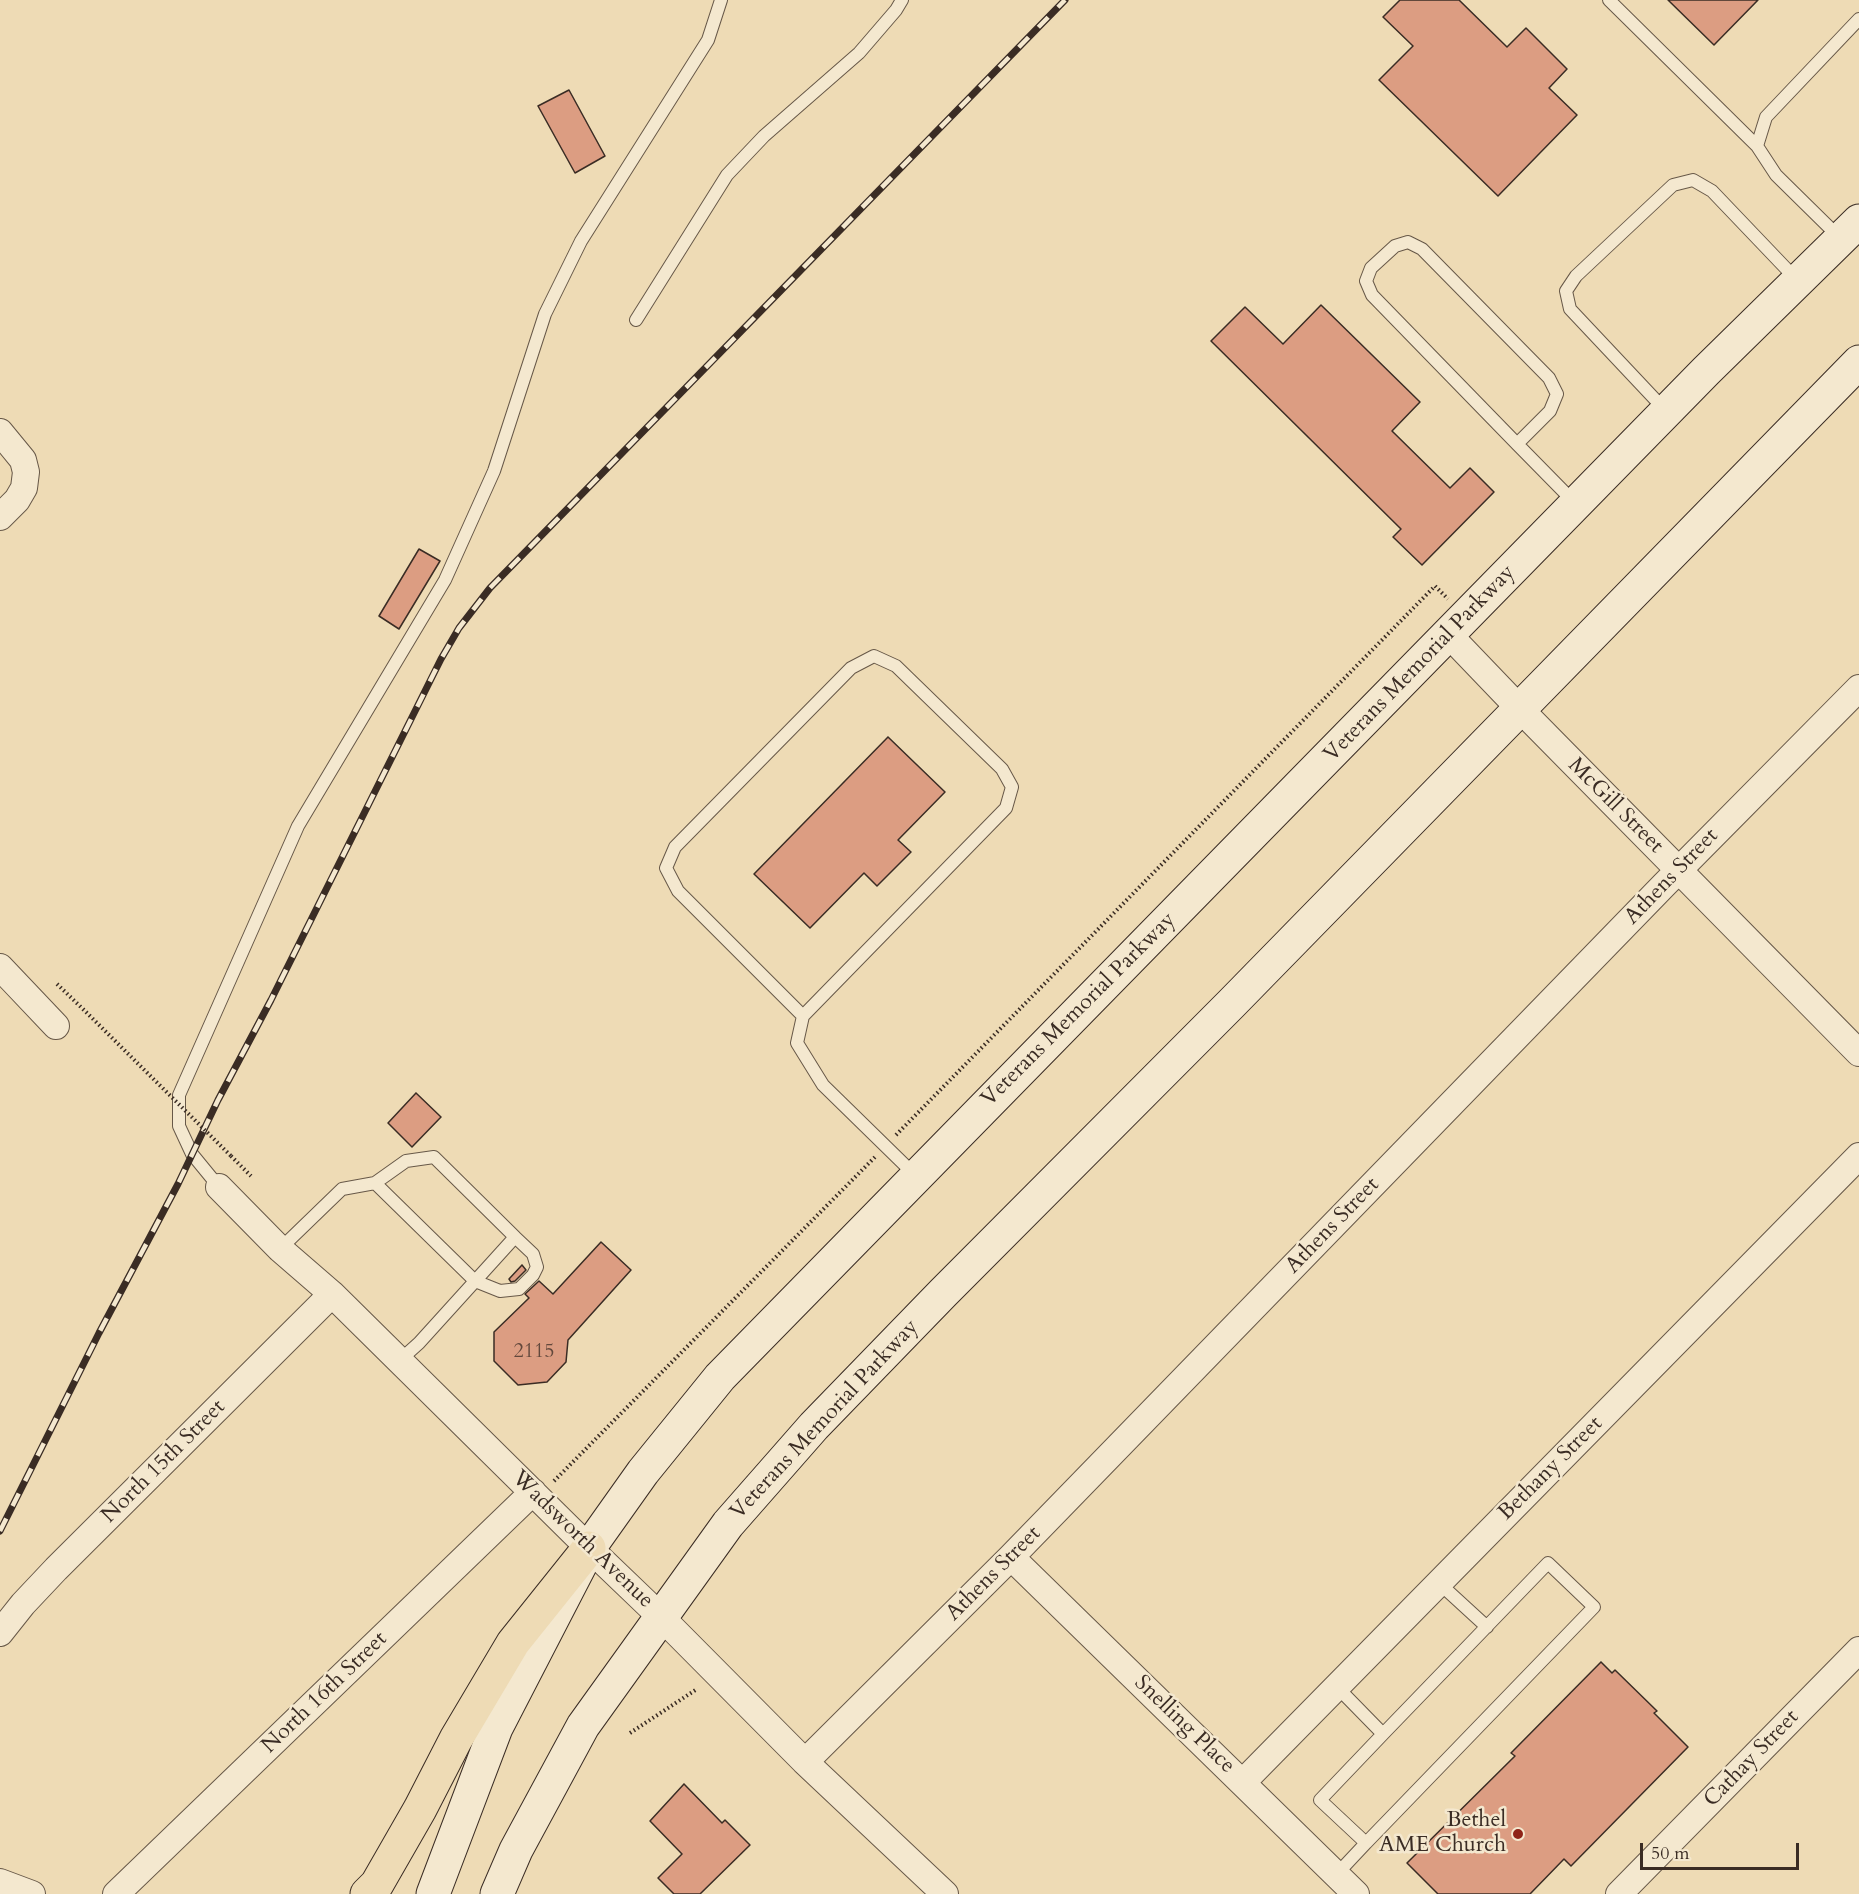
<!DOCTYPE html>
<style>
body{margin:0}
#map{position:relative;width:1859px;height:1894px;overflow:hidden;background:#eedbb5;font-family:Cardo,serif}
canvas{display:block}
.scale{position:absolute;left:1640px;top:1843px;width:159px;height:27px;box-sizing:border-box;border:3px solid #3a2c24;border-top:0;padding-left:8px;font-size:18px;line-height:21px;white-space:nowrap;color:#3a2c24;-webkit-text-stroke:4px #f4e8cf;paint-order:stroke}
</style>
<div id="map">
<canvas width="1859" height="1894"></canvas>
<div class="scale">50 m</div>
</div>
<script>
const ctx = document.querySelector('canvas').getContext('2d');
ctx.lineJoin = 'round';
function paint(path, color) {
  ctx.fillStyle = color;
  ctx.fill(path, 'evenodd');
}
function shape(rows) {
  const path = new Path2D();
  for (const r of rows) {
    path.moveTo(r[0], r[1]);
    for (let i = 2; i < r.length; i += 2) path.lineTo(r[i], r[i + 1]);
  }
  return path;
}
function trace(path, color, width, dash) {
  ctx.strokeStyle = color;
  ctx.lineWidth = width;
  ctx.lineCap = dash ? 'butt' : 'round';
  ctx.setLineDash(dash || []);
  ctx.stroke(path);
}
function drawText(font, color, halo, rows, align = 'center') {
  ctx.font = font + ' Cardo,serif';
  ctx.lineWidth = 5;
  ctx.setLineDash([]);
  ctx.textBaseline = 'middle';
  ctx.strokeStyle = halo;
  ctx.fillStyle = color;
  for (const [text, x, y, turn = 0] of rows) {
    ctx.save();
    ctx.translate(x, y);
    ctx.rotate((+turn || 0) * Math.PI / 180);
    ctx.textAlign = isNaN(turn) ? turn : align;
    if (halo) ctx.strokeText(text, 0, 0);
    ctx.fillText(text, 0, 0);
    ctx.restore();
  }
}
const building = shape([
 [1400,0,1459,0,1507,47,1526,28,1567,69,1549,88,1577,115,1498,196,1379,80,1413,46,1383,17,1400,0],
 [1668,0,1758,0,1714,45,1668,0],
 [569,90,605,156,575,173,538,106,569,90],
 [1321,305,1420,402,1392,431,1450,488,1470,468,1494,492,1422,565,1393,537,1401,529,1211,341,1245,307,1283,344,1321,305],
 [419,549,440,561,399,629,379,616,419,549],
 [888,737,945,792,898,840,911,852,877,886,864,873,810,928,754,874,888,737],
 [416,1093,441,1117,412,1147,388,1123,416,1093],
 [601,1242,631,1270,568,1340,566,1362,547,1382,518,1385,494,1361,494,1332,529,1298,525,1294,539,1281,553,1294,601,1242],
 [522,1265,526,1270,515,1281,511,1282,509,1279,522,1265],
 [1601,1662,1612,1673,1615,1670,1657,1711,1654,1713,1688,1747,1571,1866,1564,1859,1530,1894,1438,1894,1407,1863,1515,1756,1511,1753,1601,1662],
 [684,1784,722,1823,725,1820,750,1845,700,1894,674,1894,658,1878,682,1854,650,1821,684,1784]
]);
paint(building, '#dc9d82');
trace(building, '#3a2c24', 1.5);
const lane = shape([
 [1609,0,1757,146],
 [1840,238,1776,175,1757,146,1766,117,1859,19],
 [636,320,727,175,764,136,859,53,896,10,902,0],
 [1666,411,1570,309,1566,291,1576,276,1673,185,1693,180,1712,191,1797,280],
 [1517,444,1550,411,1557,394,1549,378,1422,249,1408,242,1395,246,1371,268,1366,281,1372,295,1517,444,1575,503],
 [803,1016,678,891,666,868,675,847,851,668,874,656,896,666,1002,769,1012,787,1006,808,803,1016,797,1043,823,1085,915,1175],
 [375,1183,406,1161,434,1157,515,1237,419,1343,399,1361],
 [219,1187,192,1154,179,1126,179,1095,298,826,445,580,494,471,545,314,581,241,708,40,721,0],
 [280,1249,342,1189,375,1183,475,1281,500,1291,519,1289,533,1275,537,1267,533,1254,515,1237],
 [1439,1583,1487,1627],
 [1337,1687,1383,1734,1320,1800,1366,1843,1594,1607,1548,1563,1383,1734],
 [1336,1875,1366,1843]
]);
const street = shape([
 [0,432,23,460,26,472,24,488,17,500,0,517],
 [1449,635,1519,708,1859,1053],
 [0,967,56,1026],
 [219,1187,280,1249,332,1294,589,1548,661,1617,805,1762,945,1894],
 [1011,1557,1356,1894],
 [0,1633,23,1604,56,1569,332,1294],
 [805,1762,1011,1557,1664,885,1859,688],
 [1243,1782,1859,1156],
 [0,1882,32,1894],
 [116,1894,533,1492],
 [1619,1894,1859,1650]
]);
const secondary = shape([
 [433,1894,496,1728,589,1548,643,1472,720,1377,1706,371,1859,221],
 [497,1894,516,1850,583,1726,728,1524,814,1426,943,1293,1231,1004,1859,362]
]);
const highway = shape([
 [367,1894,377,1884,420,1809,456,1739,513,1643,589,1548]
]);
trace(lane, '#675848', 14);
trace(street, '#675848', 28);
trace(secondary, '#3a2c24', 35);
trace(highway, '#3a2c24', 35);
trace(shape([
 [57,984,86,1012],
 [896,1135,1435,586,1448,599],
 [231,1156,251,1176],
 [554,1481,876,1156],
 [630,1733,697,1689]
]), '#3a2c24', 4, [1.5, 3]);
trace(lane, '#f4e8cf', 12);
trace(street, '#f4e8cf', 26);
trace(secondary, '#f4e8cf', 33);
trace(highway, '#eedbb5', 33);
const rail = shape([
 [0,1531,99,1333,178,1184,218,1100,271,1000,441,659,459,628,490,588,1065,0]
]);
trace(rail, '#3a2c24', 7);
trace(rail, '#f4e8cf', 4.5, [14]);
trace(shape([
 [86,1012,231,1156]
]), '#3a2c24', 4, [1.5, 3]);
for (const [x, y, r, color] of [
 [1518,1834,6,"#8f2418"]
]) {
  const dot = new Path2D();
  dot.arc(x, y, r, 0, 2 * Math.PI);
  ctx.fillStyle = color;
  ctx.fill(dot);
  trace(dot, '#f4e8cf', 2);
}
drawText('20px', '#62483c', null, [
 ["2115",534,1352]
]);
drawText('22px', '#3a2c24', '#f4e8cf', [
 ["Veterans Memorial Parkway",1420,664,-46],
 ["McGill Street",1615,806,45],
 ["Athens Street",1672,877,-46],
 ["Veterans Memorial Parkway",1079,1010,-45],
 ["Athens Street",1333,1226,-46],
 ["Veterans Memorial Parkway",825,1420,-47],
 ["North 15th Street",164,1462,-45],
 ["Bethany Street",1551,1469,-45],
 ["Wadsworth Avenue",582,1540,44],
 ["Athens Street",994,1574,-45],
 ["North 16th Street",325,1693,-44],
 ["Snelling Place",1184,1725,44],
 ["Cathay Street",1752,1759,-46]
]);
drawText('22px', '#3a2c24', '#f4e8cf', [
 ["Bethel",1506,1821],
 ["AME Church",1506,1846]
], 'right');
</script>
